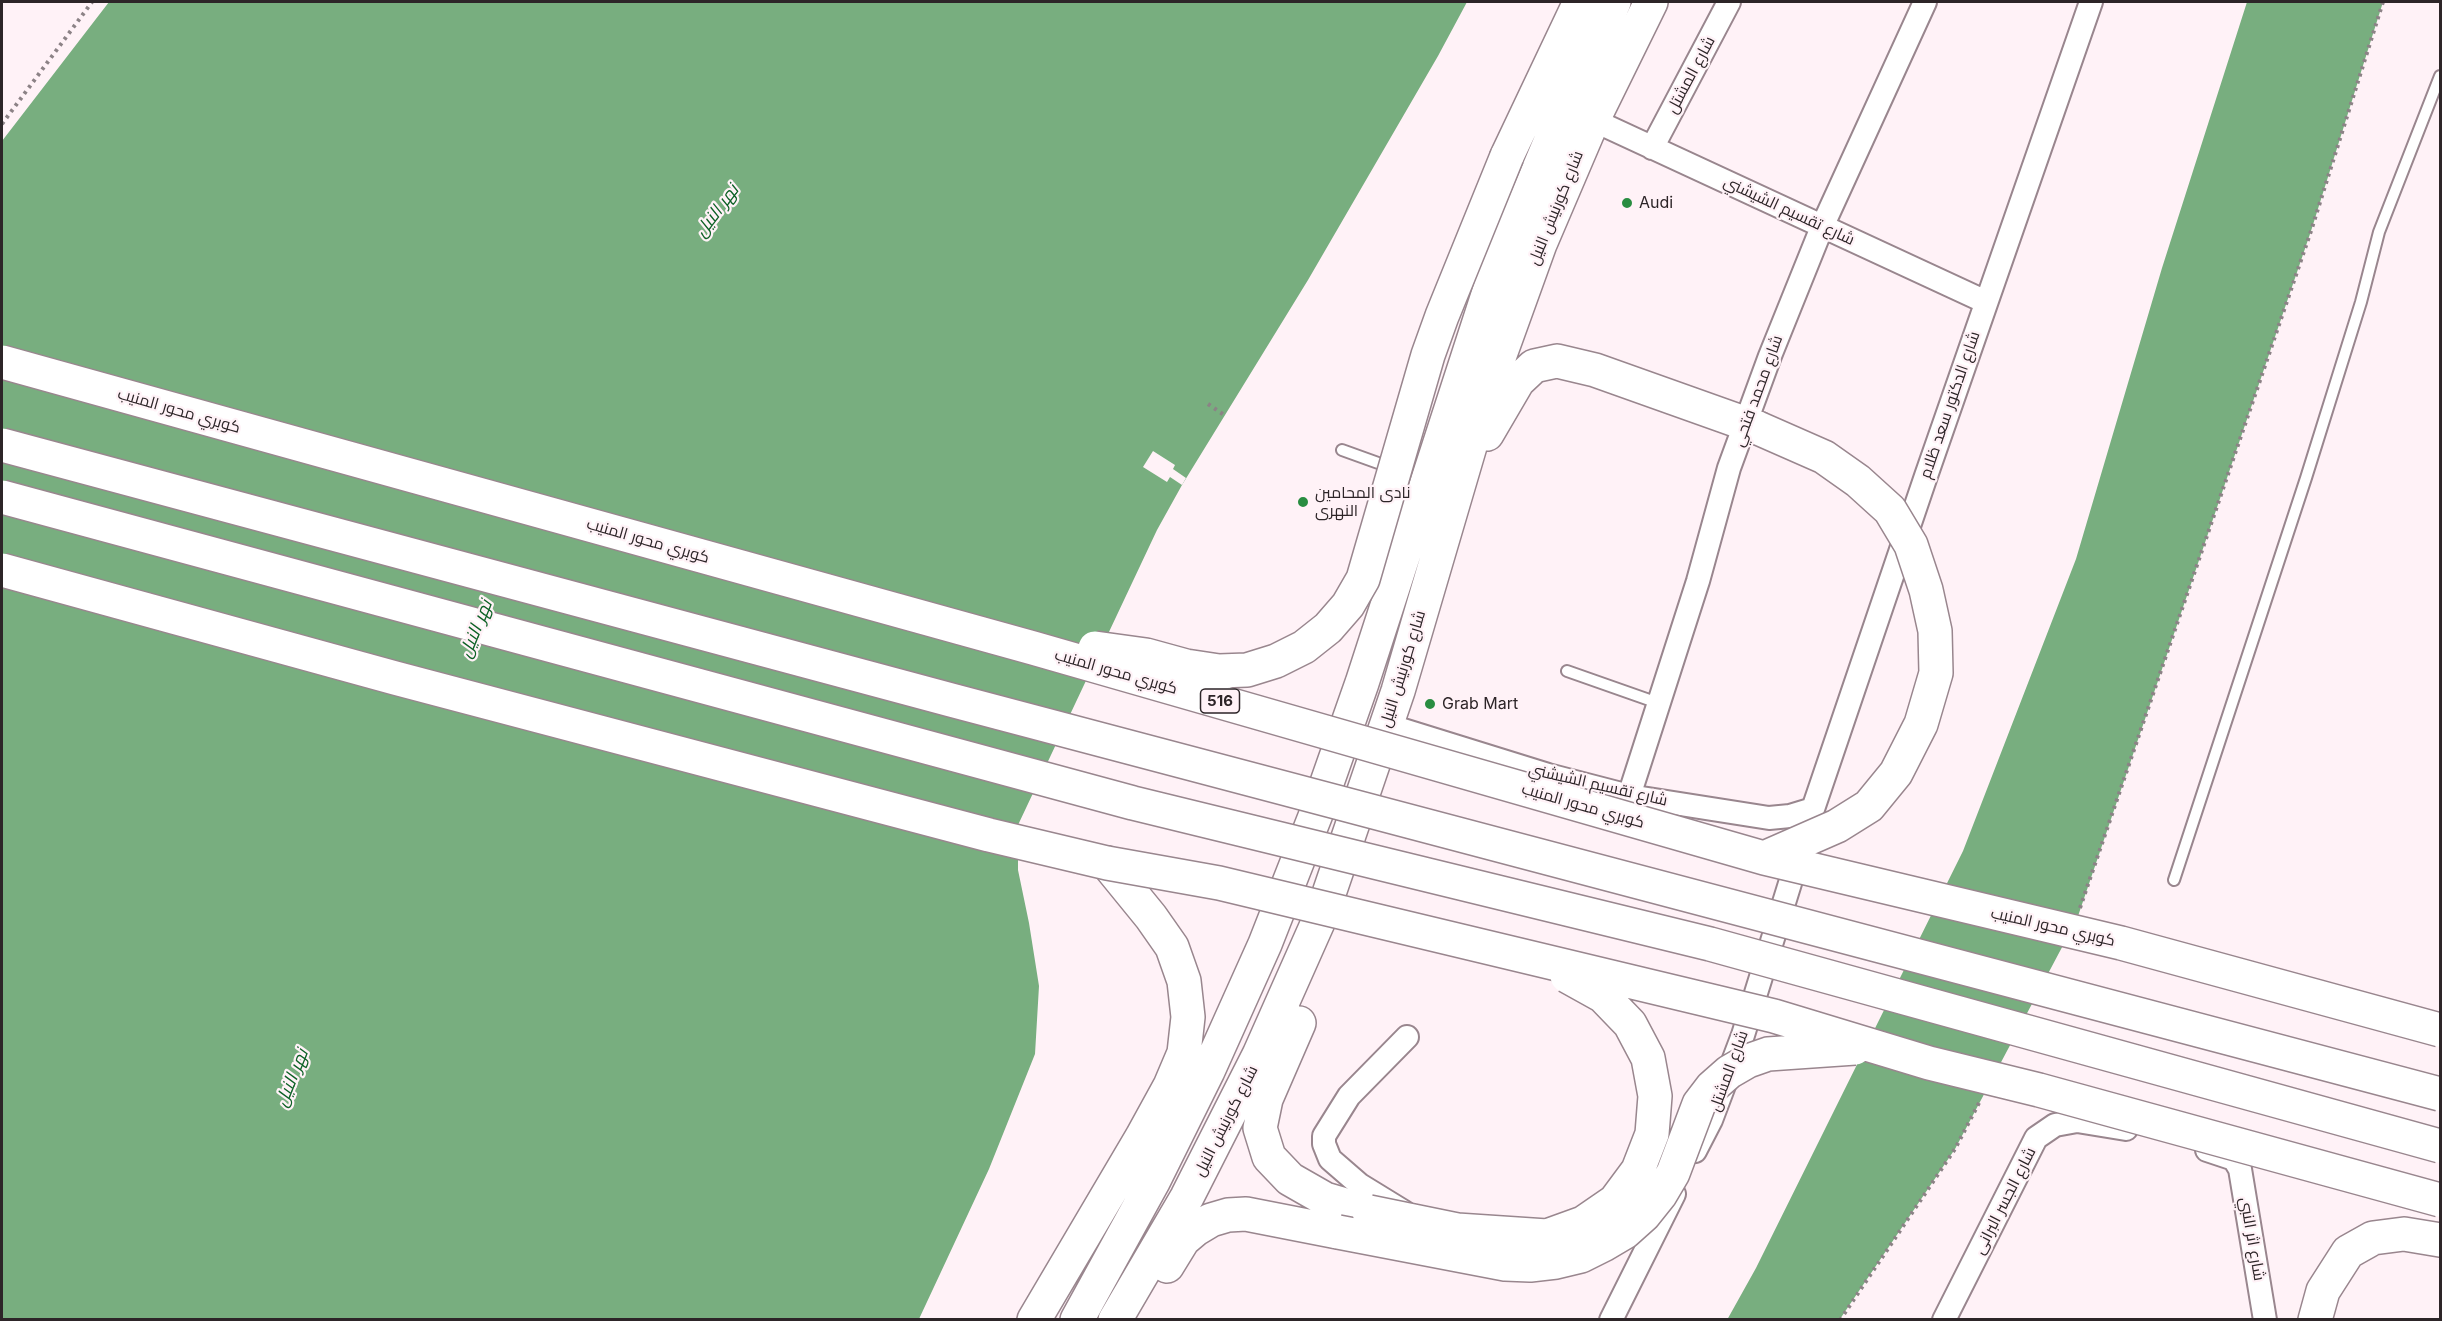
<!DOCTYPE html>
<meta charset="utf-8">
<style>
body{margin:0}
#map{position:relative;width:2442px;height:1321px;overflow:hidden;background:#fff2f7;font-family:Inter,sans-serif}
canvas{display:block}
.frame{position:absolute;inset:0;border:3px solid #2d2528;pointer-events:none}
</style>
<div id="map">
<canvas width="2442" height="1321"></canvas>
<div class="frame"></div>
</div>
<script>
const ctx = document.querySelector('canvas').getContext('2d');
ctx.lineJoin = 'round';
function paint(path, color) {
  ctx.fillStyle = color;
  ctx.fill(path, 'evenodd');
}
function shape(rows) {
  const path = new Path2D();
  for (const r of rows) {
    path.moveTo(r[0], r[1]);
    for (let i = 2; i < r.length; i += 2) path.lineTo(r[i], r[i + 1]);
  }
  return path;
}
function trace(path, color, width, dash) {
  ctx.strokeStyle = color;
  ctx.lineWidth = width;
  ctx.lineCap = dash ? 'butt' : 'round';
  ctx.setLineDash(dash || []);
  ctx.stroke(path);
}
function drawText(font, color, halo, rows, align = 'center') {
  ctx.font = font + ' Inter,Cairo,sans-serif';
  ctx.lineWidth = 4.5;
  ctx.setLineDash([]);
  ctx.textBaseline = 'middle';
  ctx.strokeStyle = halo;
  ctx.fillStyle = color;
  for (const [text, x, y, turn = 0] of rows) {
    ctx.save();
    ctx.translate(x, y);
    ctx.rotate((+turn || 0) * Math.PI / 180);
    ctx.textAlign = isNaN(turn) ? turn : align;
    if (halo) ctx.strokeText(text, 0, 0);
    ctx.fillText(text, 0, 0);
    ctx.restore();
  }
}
paint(shape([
 [109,2,1467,2,1438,56,1308,280,1182,485,1157,530,1018,825,1018,870,1029,923,1039,986,1035,1054,989,1169,919,1319,2,1320,2,141],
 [2247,2,2383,2,2311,231,2077,919,1955,1149,1840,1319,1727,1320,1756,1268,1963,851,2076,559,2162,268]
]), '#78ae7f');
paint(shape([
 [1153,451,1175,465,1173,469,1186,478,1182,485,1170,477,1167,482,1143,467]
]), '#fff2f7');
const lane = shape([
 [1342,450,1392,468],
 [1567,671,1658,703],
 [2174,880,2306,478,2361,302,2379,232,2440,76]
]);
const street = shape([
 [1593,120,1986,302],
 [1652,148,1729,2],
 [1387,725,1548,775,1629,796,1769,818,1790,816,1813,809],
 [1629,796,1698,581,1729,468,1770,356,1822,227,1925,2],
 [2207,1150,2234,1159,2240,1169,2265,1320],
 [1695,1151,1711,1120,1743,1035,1813,809,1926,476,2091,2],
 [1404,1212,1360,1185,1330,1159,1324,1144,1324,1136,1349,1096,1407,1037],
 [1611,1320,1674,1194],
 [1944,1320,2036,1138,2055,1125,2077,1121,2126,1129]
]);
const highway = shape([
 [1507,156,1580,2],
 [1487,434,1518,381,1534,366,1557,361,1595,370,1758,428],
 [1299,1023,1266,1099,1260,1128,1269,1157,1290,1179,1325,1199,1369,1212],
 [1167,1266,1183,1240,1196,1229,1211,1220,1228,1215,1246,1214,1338,1232],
 [1034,1320,1142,1137,1170,1086,1184,1053,1188,1017,1184,981,1172,947,1151,917,1107,863],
 [1077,1320,1154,1180,1208,1071,1265,944,1316,814,1362,683,1494,276,1559,121,1614,2],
 [1115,1320,1187,1197,1259,1055,1323,911,1398,691,1483,402,1540,244,1593,120,1651,2],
 [2315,1320,2323,1291,2348,1252,2373,1238,2404,1234,2440,1240]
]);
trace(lane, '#99868e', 14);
trace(street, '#99868e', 26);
trace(highway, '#99868e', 36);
trace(shape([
 [2,124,92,2],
 [1208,404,1224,415],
 [2080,908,2311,231,2383,2],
 [1840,1320,1955,1149,1980,1101]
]), '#8c8286', 4, [3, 4.5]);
trace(lane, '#fff', 10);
trace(street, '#fff', 22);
trace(highway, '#fff', 33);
const highwayBridge = shape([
 [2,362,1033,648,1764,858,2121,943,2440,1030],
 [1758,428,1824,457,1858,481,1890,510,1911,545,1926,590,1935,631,1936,673,1921,724,1896,773,1869,806,1837,826,1764,858],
 [2,445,951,700,2440,1094],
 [2,497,1133,803,1710,944,2440,1146],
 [2,570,395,678,989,835,1107,863,1219,883,1774,1016,1929,1063,2039,1090,2440,1200],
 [1095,648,1146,655,1186,666,1219,671,1247,670,1276,661,1304,647,1328,628,1348,605,1363,579,1428,355,1442,316,1507,156],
 [1369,1212,1457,1230,1547,1236,1583,1223,1615,1201,1638,1170,1652,1134,1655,1096,1648,1058,1630,1024,1603,996,1567,976],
 [1338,1232,1505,1264,1530,1265,1556,1262,1581,1256,1603,1245,1625,1232,1644,1215,1660,1195,1673,1173,1699,1104,1712,1087,1729,1072,1748,1061,1768,1054,1855,1048]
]);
trace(highwayBridge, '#99868e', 36, []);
trace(highwayBridge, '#fff', 33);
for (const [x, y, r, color] of [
 [1627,203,6,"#298d41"],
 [1303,502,6,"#298d41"],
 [1430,704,6,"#298d41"]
]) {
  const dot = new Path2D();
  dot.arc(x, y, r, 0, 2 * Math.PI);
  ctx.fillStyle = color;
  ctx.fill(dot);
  trace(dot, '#fff2f7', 2);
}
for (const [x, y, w] of [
 [1220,701,39]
]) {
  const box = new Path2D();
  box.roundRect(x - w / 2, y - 12, w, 24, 4.5);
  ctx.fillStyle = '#fff2f7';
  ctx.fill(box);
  trace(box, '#2d2528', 1.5);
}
drawText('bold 15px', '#2d2528', null, [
 ["516",1220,701]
]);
drawText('16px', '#2d2528', '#fff2f7', [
 ["شارع المشتل",1691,75,-62],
 ["شارع كورنيش النيل",1556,208,-68],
 ["شارع تقسيم الشيشني",1789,211,25],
 ["شارع محمد فتحي",1758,391,-70],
 ["شارع الدكتور سعد ظلام",1950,405,-71],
 ["كوبري محور المنيب",179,411,16],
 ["كوبري محور المنيب",648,541,16],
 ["شارع كورنيش النيل",1403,669,-73],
 ["كوبري محور المنيب",1116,672,16],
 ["شارع تقسيم الشيشني",1598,785,13],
 ["كوبري محور المنيب",1583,806,16],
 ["كوبري محور المنيب",2053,927,13],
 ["شارع المشتل",1729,1071,-70],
 ["شارع كورنيش النيل",1226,1121,-63],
 ["شارع الجسر البرانى",2005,1201,-63],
 ["شارع اثر النبي",2252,1239,80]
]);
drawText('16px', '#2d2528', '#fff2f7', [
 ["Audi",1639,203],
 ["نادى المحامين",1315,493],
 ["النهرى",1315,511],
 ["Grab Mart",1442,704]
], 'left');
drawText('italic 18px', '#0c6125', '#fff2f7', [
 ["نهر النيل",717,211,-53],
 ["نهر النيل",476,629,-68],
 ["نهر النيل",292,1078,-68]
]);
</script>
